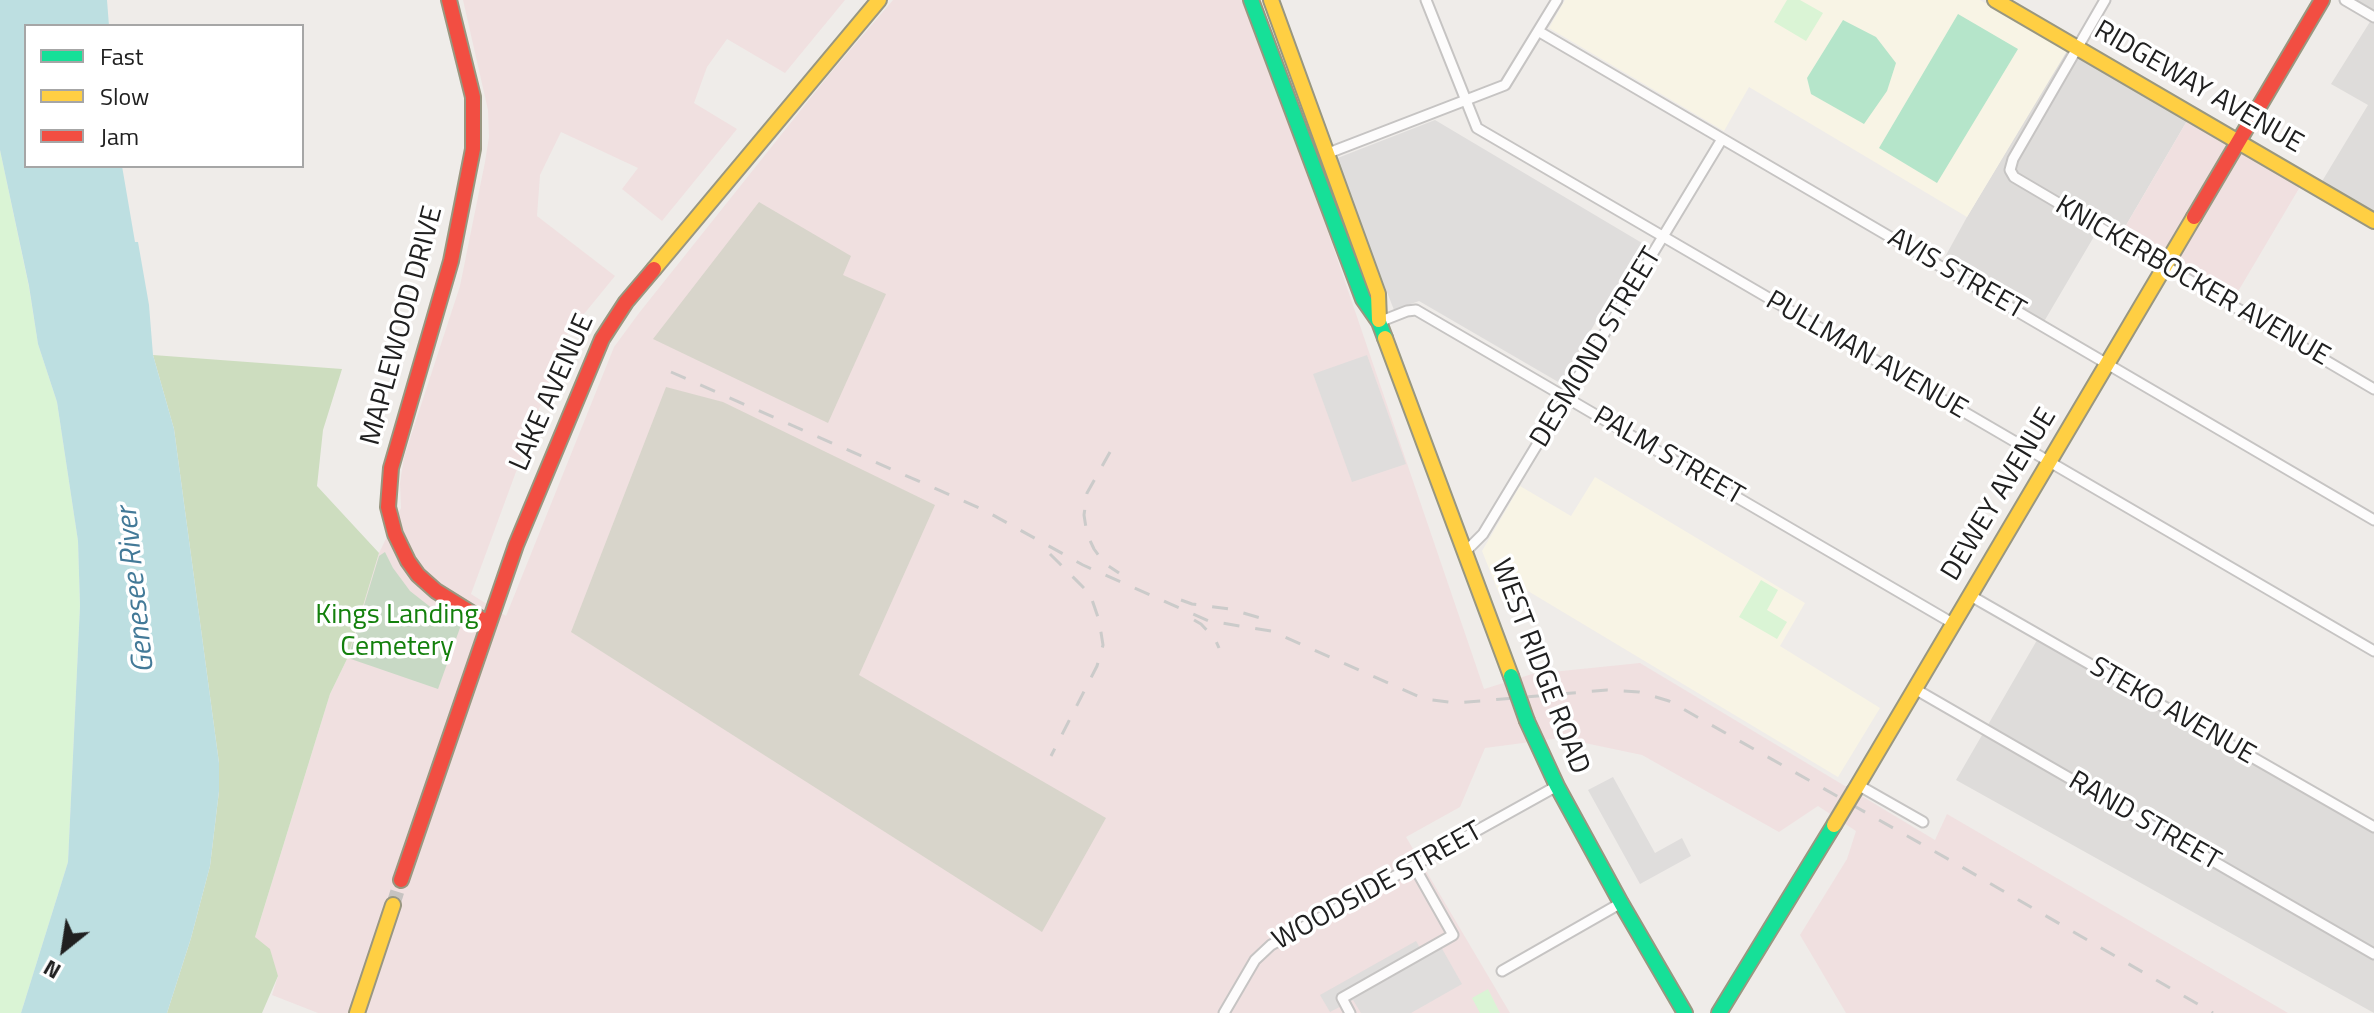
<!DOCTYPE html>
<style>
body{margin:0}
#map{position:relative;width:2374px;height:1013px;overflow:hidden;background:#efece9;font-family:"Titillium Web",sans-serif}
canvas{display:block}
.legend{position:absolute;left:24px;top:24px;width:280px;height:144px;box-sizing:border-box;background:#fff;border:2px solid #a6a6a6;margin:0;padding:10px 14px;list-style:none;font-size:24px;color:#202020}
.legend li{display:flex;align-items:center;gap:16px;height:40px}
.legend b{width:40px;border:2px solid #a6a6a6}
.north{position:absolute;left:24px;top:909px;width:80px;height:80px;-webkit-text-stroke:6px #fff;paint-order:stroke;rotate:210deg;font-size:22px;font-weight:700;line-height:32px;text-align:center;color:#202020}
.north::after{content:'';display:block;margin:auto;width:28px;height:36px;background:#202020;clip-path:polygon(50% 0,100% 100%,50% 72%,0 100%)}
</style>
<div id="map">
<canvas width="2374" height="1013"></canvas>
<ul class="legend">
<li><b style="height:10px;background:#16e098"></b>Fast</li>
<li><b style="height:10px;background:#ffcf43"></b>Slow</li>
<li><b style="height:10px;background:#f24e42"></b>Jam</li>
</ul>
<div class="north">N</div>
</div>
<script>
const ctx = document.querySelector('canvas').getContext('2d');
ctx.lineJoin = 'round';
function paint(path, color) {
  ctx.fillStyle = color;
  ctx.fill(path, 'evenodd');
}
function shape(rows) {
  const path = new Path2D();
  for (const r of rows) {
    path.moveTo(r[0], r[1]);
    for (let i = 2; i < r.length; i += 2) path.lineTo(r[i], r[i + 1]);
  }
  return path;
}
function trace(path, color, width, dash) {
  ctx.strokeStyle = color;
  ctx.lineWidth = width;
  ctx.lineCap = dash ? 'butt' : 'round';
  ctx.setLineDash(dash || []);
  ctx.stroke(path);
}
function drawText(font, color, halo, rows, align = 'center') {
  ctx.font = font + ' "Titillium Web",sans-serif';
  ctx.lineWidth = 7;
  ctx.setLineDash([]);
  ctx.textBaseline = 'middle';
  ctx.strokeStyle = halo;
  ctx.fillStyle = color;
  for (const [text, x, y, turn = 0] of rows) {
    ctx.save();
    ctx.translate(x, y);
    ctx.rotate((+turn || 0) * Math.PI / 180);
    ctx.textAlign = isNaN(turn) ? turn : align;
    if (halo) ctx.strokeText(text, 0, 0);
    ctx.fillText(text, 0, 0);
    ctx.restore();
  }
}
paint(shape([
 [2345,0,2374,0,2374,221,2318,188,2368,105,2331,84,2373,17],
 [2070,44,2191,114,2118,239,2099,228,2042,325,1940,266,1967,217],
 [2040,635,2374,827,2374,1013,1956,780]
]), '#dedcda');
paint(shape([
 [463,0,845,0,785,73,727,39,707,67,694,103,737,129,662,221,622,189,638,168,561,132,540,175,537,216,615,276,566,336,471,594,506,616,614,347,639,313,828,76,893,0,1242,0,1326,226,1484,689,1532,674,1640,663,1935,840,1947,814,2288,1013,1846,1013,1800,935,1847,859,1856,831,1818,806,1779,832,1642,755,1561,738,1485,748,1460,807,1406,837,1510,1013,318,1013,272,995,278,976,255,937,330,694,347,659,379,553,401,508,400,483,404,457,460,286,485,162,489,137,488,110],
 [2191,114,2304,180,2230,305,2118,239]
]), '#f0e0e0');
paint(shape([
 [1565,0,1980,0,2067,51,1967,217,1749,87,1724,131,1549,28],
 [1595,477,1805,603,1780,646,1880,708,1838,777,1528,591,1502,601,1482,551,1520,486,1571,516]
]), '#f8f4e5');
paint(shape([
 [759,202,851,256,843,275,886,294,828,423,653,339],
 [666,387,723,402,935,505,859,675,1106,818,1042,932,571,632]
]), '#d8d5cb');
paint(shape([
 [153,355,342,369,323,430,317,486,379,553,347,659,330,694,255,937,270,949,278,976,262,1013,167,1013,191,938,210,866,219,791,219,763,174,429]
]), '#cdddbf');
paint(shape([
 [385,552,393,568,410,591,433,609,461,625,438,689,348,658,379,556]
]), '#c8d9c5');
paint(shape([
 [1787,0,1800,0,1823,13,1806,41,1774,22],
 [0,150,29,287,38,344,57,402,78,541,80,606,68,862,21,1013,0,1013],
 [1761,580,1778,590,1767,610,1787,622,1777,639,1739,617],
 [1488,989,1500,1013,1480,1013,1472,998]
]), '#daf4d5');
paint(shape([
 [1958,14,2018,49,1937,183,1879,148],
 [1843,20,1876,37,1896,63,1887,91,1864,124,1811,94,1807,78]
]), '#b5e5ca');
paint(shape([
 [1435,120,1642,243,1560,383,1419,301,1394,310,1335,159],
 [1367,355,1406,464,1352,482,1313,374],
 [1613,777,1655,853,1682,838,1691,856,1640,884,1588,790],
 [1436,938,1462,984,1411,1013,1361,1013,1353,1000,1330,1012,1320,995,1416,941,1420,948]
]), '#dfdddc');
paint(shape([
 [0,0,107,0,109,26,26,26,26,166,122,166,135,242,138,242,149,305,153,355,174,429,219,763,219,791,210,866,191,938,167,1013,21,1013,68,862,80,606,78,541,57,402,38,344,29,286,0,150]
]), '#bddfe1');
trace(shape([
 [393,905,401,880]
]), '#c6c3c1', 14, [14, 7]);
const street = shape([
 [1426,0,1477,128,2374,651],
 [2105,0,2013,159,2010,170,2014,177,2374,389],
 [2345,0,2374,17],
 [1538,31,2374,520],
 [1326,154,1505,85,1557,0],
 [1379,322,1407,311,1416,310,1954,624],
 [1466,551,1483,534,1722,139],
 [1971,596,2374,827],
 [1915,689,2374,954],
 [1858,785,1923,822],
 [1502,971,1621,903],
 [1224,1013,1255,960,1271,945,1557,786],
 [1350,1013,1342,998,1453,935,1414,866]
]);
const fast = shape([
 [1251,0,1363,299,1379,322,1385,338],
 [1527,721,1557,786,1621,903,1685,1013],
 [1719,1013,1834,825]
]);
const slow = shape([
 [1271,0,1378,294,1379,320],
 [1995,0,2374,221],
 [654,269,879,0],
 [1385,338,1511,676],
 [1855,790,2194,217],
 [357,1013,393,905]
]);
const jam = shape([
 [449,0,473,97,473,149,451,261,391,468,388,507,395,534,408,561,418,575,436,591,489,624],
 [2194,217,2322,0],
 [401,880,516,545,602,339,626,302,654,269]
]);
trace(street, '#c6c4c3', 13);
trace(fast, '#999780', 18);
trace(slow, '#999780', 18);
trace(jam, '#999780', 18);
trace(street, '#fdfcfc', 9);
trace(fast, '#16e098', 14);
trace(slow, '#ffcf43', 14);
trace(jam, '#f24e42', 14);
trace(shape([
 [671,372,984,510,1083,565,1209,621,1271,631,1424,699,1456,703,1607,690,1639,692,1669,701,1955,863,2213,1013],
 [1110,452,1087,493,1084,515,1087,534,1094,549,1104,563,1119,573],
 [1050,554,1090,594,1099,620,1103,645,1097,666,1051,756],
 [1181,600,1192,604,1230,609,1264,619],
 [1194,620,1201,624,1215,639,1219,648]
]), '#cbcbca', 3, [16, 16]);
const fastBridge = shape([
 [1511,676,1527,721]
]);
const slowBridge = shape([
 [1834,825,1855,790]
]);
trace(fastBridge, '#999780', 18, []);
trace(slowBridge, '#999780', 18, []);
trace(fastBridge, '#16e098', 14);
trace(slowBridge, '#ffcf43', 14);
drawText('28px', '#202020', '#fff', [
 ["RIDGEWAY AVENUE",2198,88,30],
 ["AVIS STREET",1956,275,30],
 ["KNICKERBOCKER AVENUE",2192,282,30],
 ["MAPLEWOOD DRIVE",403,326,-75],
 ["DESMOND STREET",1597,348,-59],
 ["PULLMAN AVENUE",1866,356,30],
 ["LAKE AVENUE",553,393,-66],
 ["PALM STREET",1668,457,30],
 ["DEWEY AVENUE",2000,495,-59],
 ["WEST RIDGE ROAD",1539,667,69],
 ["STEKO AVENUE",2172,712,30],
 ["RAND STREET",2144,822,30],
 ["WOODSIDE STREET",1378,887,-29]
]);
drawText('28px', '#13800c', '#fff', [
 ["Kings Landing",397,616],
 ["Cemetery",397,648]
]);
drawText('italic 30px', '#437a98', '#fff', [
 ["Genesee River",137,590,-96]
]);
</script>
